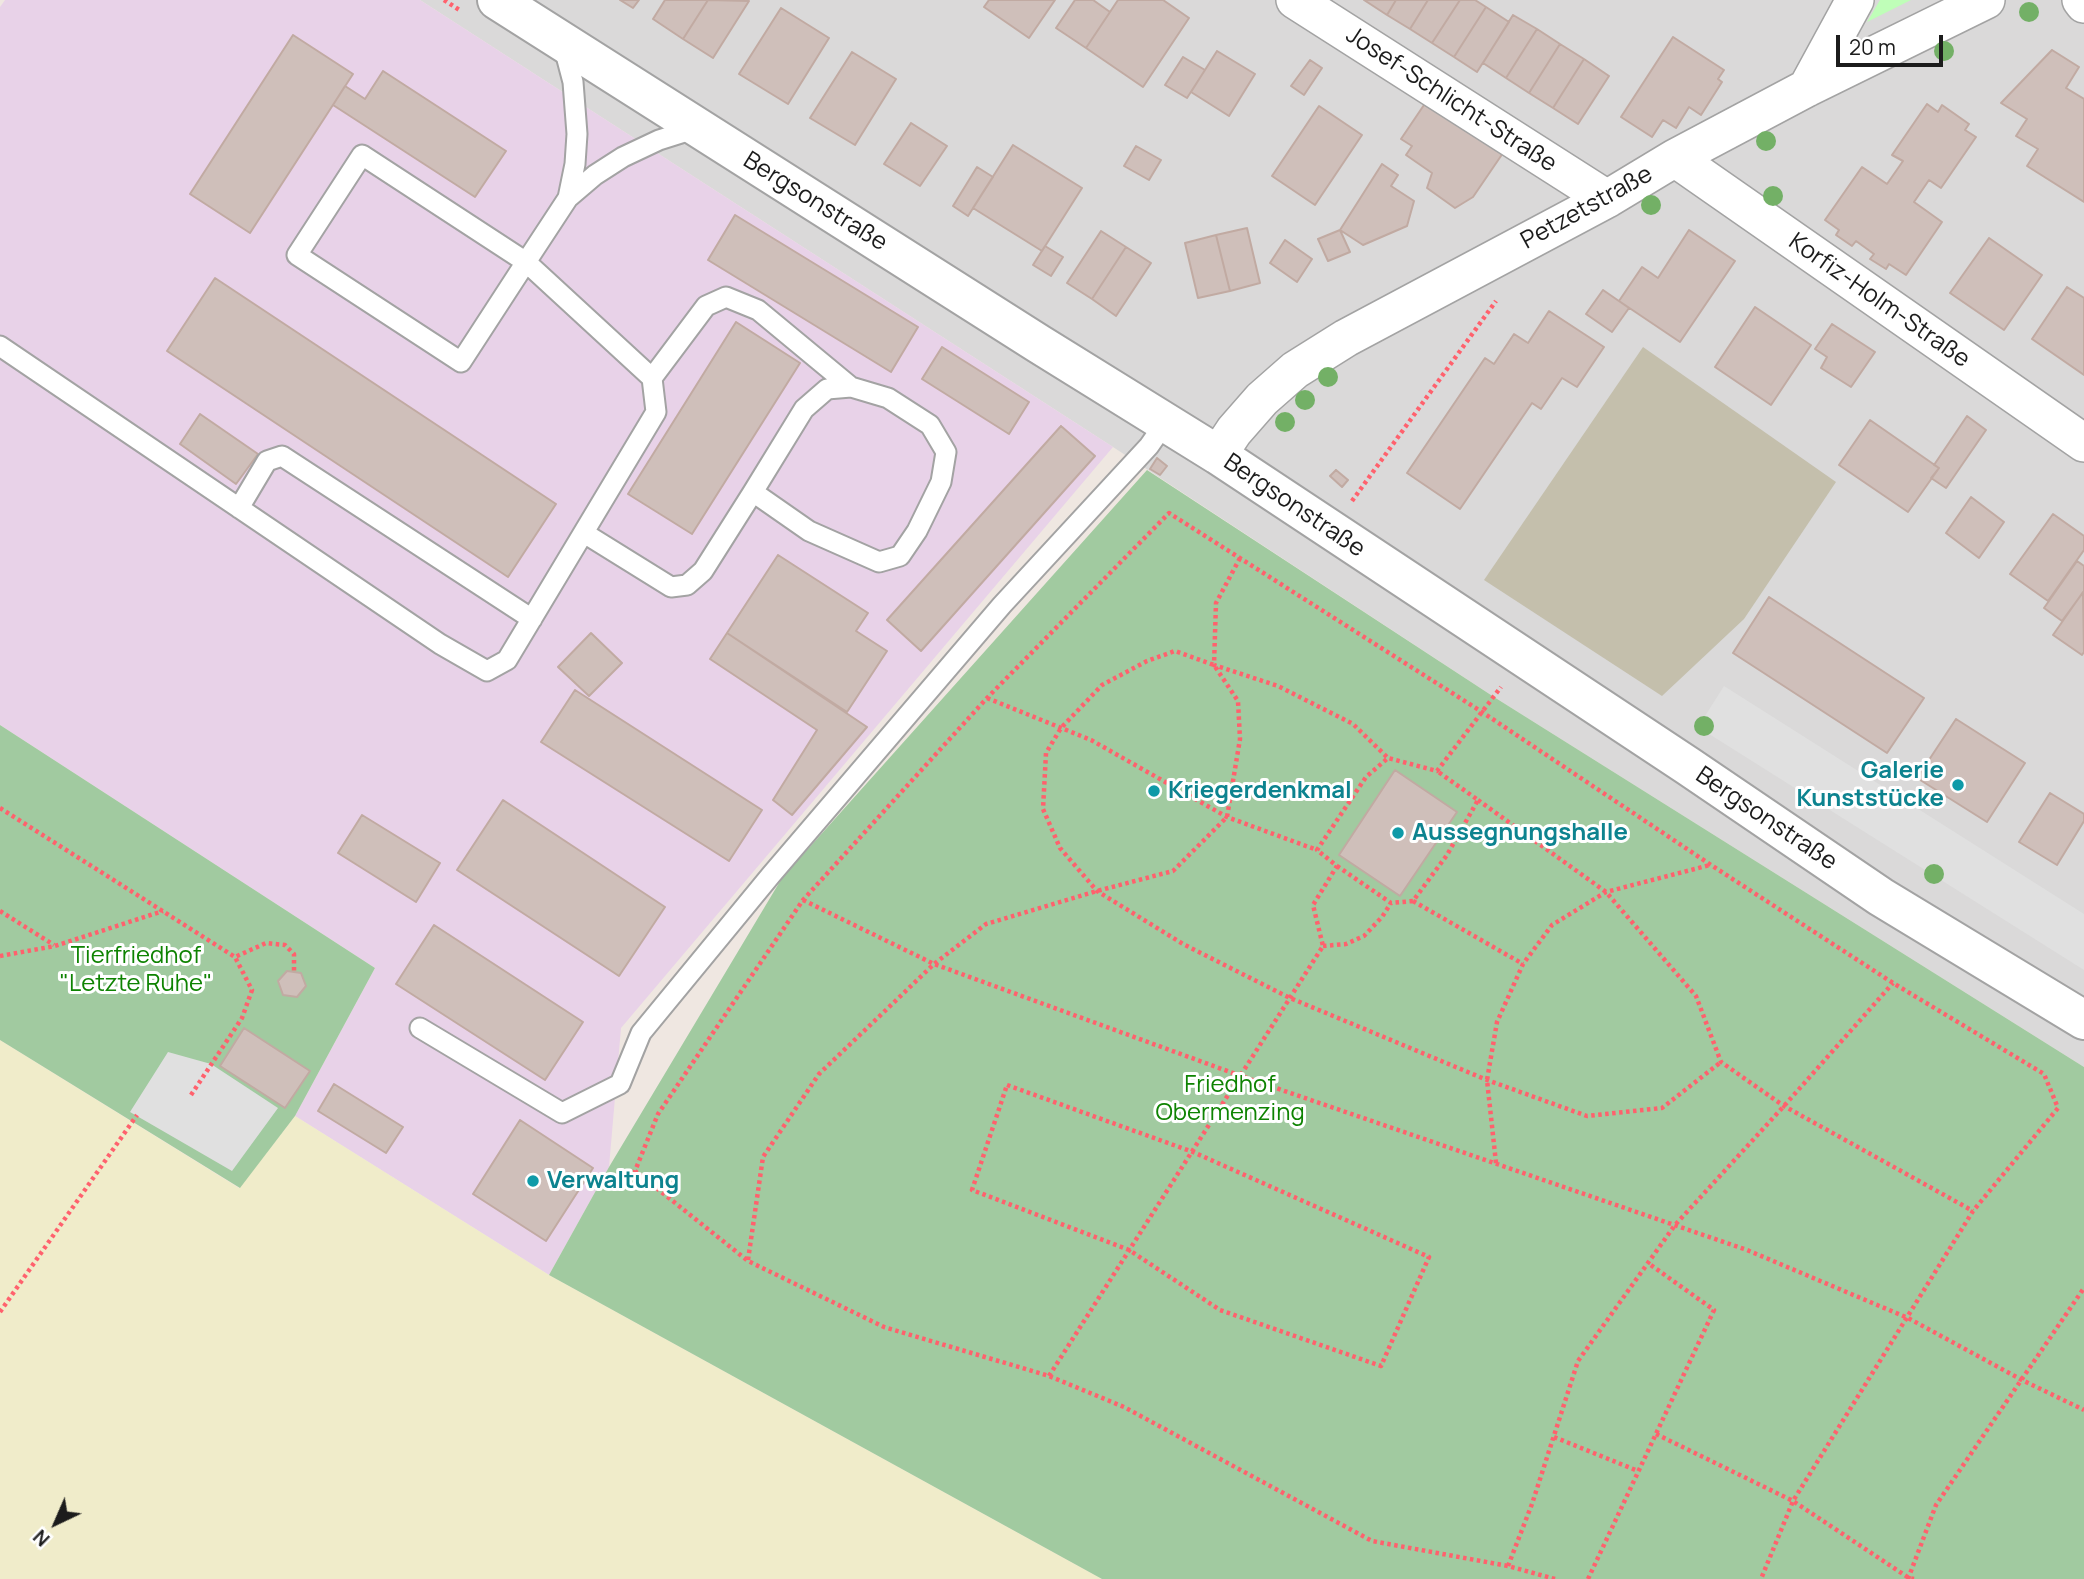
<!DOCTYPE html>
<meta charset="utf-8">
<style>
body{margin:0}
#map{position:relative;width:2084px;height:1579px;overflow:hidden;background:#efe7e1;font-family:Manrope,sans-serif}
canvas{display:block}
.north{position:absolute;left:21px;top:1488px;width:70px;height:70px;-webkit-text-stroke:5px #fff;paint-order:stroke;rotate:224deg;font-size:19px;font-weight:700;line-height:28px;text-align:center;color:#1c1c1c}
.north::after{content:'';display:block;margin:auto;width:24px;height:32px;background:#1c1c1c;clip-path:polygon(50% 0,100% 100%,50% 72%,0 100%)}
.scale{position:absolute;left:1836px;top:35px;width:107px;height:32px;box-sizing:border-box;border:4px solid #1c1c1c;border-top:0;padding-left:9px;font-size:21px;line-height:24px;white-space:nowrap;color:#1c1c1c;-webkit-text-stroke:5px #fff;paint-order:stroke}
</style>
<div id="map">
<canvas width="2084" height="1579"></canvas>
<div class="north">N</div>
<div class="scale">20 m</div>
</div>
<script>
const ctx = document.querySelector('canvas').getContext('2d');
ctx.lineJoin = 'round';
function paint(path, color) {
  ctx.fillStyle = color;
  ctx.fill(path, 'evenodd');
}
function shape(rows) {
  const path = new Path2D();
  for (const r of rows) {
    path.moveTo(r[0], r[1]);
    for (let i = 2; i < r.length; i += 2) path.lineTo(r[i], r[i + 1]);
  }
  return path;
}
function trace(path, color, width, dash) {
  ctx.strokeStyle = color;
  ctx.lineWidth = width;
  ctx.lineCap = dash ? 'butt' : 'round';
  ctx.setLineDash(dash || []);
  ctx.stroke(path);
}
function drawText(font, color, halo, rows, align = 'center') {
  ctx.font = font + ' Manrope,sans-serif';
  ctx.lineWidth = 6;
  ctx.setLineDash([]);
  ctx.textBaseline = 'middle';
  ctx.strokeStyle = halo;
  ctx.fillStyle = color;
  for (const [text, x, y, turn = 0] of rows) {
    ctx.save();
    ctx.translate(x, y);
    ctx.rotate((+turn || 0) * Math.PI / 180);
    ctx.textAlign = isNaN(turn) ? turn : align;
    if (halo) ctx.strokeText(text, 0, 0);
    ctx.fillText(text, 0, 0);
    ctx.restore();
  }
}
paint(shape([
 [420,0,2084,0,2084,1067,1494,697,1113,447]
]), '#dad9d9');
paint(shape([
 [5,0,420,0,1113,447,621,1028,609,1167,549,1275,295,1116,375,968,0,725,0,7]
]), '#e8d2e8');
paint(shape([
 [1643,347,1836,482,1744,619,1662,696,1484,580]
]), '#c4bfac');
paint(shape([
 [0,1040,239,1188,295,1116,549,1275,1102,1579,0,1579]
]), '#f0ecca');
paint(shape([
 [1147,470,1494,697,2084,1067,2084,1579,1102,1579,549,1275,609,1167,782,878],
 [0,725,375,968,295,1116,240,1188,0,1040]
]), '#a1caa0');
paint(shape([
 [1880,0,1911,0,1867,22]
]), '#bffeb8');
paint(shape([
 [1724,686,2084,914,2084,970,1698,727],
 [168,1052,211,1064,278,1108,232,1171,130,1112]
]), '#e0e0e0');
const building = shape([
 [620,0,639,0,633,8,620,0],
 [665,0,708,0,683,39,653,19,665,0],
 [708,0,749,1,713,58,683,39,708,0],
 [989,0,1055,0,1029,38,984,7,989,0],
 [1075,0,1093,0,1110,12,1086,48,1056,28,1075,0],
 [1118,0,1163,0,1189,18,1143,87,1086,48,1118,0],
 [1364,0,1396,0,1387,15,1364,0],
 [1396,0,1428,0,1410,29,1387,15,1396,0],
 [1428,0,1460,0,1432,43,1410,29,1428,0],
 [1460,0,1475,0,1486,7,1454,57,1432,43,1460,0],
 [1486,7,1509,22,1477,72,1454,57,1486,7],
 [781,8,829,38,788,104,739,74,781,8],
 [1513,15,1537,29,1506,78,1483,63,1513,15],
 [1537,29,1560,44,1529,93,1506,78,1537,29],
 [293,35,353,74,250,233,190,194,293,35],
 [1673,37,1724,70,1718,79,1722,82,1701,115,1689,107,1676,128,1663,120,1652,137,1621,117,1673,37],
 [1560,44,1584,59,1553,108,1529,93,1560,44],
 [2052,50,2079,67,2066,88,2084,99,2084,202,2027,166,2038,149,2016,136,2027,119,2001,103,2052,50],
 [1217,51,1255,74,1229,116,1191,92,1217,51],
 [852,52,896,79,855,145,810,118,852,52],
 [1183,57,1205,70,1187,98,1165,85,1183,57],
 [1584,59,1609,76,1578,124,1553,108,1584,59],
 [1310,60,1322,68,1304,95,1291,86,1310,60],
 [383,71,506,151,475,197,333,105,345,86,365,99,383,71],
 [1426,102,1503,153,1473,197,1455,208,1427,188,1432,173,1406,155,1412,146,1401,139,1426,102],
 [1927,104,1938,112,1942,105,1969,124,1965,130,1976,137,1941,188,1929,180,1914,202,1942,222,1906,275,1889,264,1886,269,1870,259,1874,254,1856,241,1852,246,1836,235,1839,230,1825,220,1862,167,1887,184,1903,161,1892,155,1927,104],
 [1319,106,1362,135,1315,205,1272,176,1319,106],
 [911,123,947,146,920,186,884,164,911,123],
 [1013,145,1082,188,1042,251,973,208,1013,145],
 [1136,146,1161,160,1149,180,1124,166,1136,146],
 [1382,164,1398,175,1391,186,1414,201,1407,226,1363,245,1340,230,1382,164],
 [977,167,993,177,968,216,953,206,977,167],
 [735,215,918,327,891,372,708,260,735,215],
 [1247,228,1260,283,1230,291,1216,235,1247,228],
 [1340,230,1350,252,1328,261,1318,239,1340,230],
 [1689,230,1735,261,1680,342,1619,301,1642,267,1658,278,1689,230],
 [1101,231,1126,247,1092,299,1067,283,1101,231],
 [1216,235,1230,291,1198,298,1185,243,1216,235],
 [1989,238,2042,275,2004,330,1950,293,1989,238],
 [1285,240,1312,259,1297,282,1270,263,1285,240],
 [1045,246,1063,257,1051,276,1033,265,1045,246],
 [1126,247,1151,263,1116,316,1092,299,1126,247],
 [215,278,556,504,508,577,167,351,215,278],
 [2067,287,2084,298,2084,375,2032,339,2067,287],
 [1603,290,1629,308,1612,332,1586,314,1603,290],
 [1755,307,1811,345,1771,405,1715,367,1755,307],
 [1549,311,1604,347,1577,387,1562,378,1541,409,1532,403,1460,509,1407,473,1485,358,1494,364,1514,334,1528,343,1549,311],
 [736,322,800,363,692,534,628,494,736,322],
 [1832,324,1875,352,1851,387,1821,368,1827,357,1815,349,1832,324],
 [942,347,1029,402,1009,434,922,379,942,347],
 [200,414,258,454,236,484,180,444,200,414],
 [1967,416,1986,430,1946,488,1931,478,1939,468,1934,465,1967,416],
 [1870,420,1939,468,1908,512,1839,465,1870,420],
 [1061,426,1095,456,921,651,887,620,1061,426],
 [1157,458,1167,466,1160,475,1150,469,1157,458],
 [1336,470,1348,480,1342,487,1330,476,1336,470],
 [1971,497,2004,522,1979,558,1946,533,1971,497],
 [2053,514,2084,536,2084,550,2048,601,2010,574,2053,514],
 [778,555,868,613,856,631,887,651,847,712,727,633,778,555],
 [2077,561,2084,566,2084,591,2062,621,2044,608,2077,561],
 [2083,592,2084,652,2082,655,2053,635,2083,592],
 [1769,597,1924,698,1887,753,1733,653,1769,597],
 [591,633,622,663,589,696,558,667,591,633],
 [727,633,867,727,792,815,773,800,817,730,710,659,727,633],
 [575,690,762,810,729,861,541,742,575,690],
 [1956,719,2025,763,1987,822,1917,778,1956,719],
 [1395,770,1457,812,1400,896,1339,855,1395,770],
 [2050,793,2084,814,2084,821,2057,865,2019,842,2050,793],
 [503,800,665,907,619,976,457,870,503,800],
 [362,815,440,863,416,902,338,853,362,815],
 [434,925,583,1022,545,1080,396,984,434,925],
 [287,971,301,973,306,986,297,997,283,995,278,981,287,971],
 [244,1028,310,1071,285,1108,220,1066,244,1028],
 [334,1084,403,1127,386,1153,318,1111,334,1084],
 [520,1120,593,1168,546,1241,473,1194,520,1120]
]);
paint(building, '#cfbfba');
trace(building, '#c1aaa2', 2);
const service = shape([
 [563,44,573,82,577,134,575,164,568,198],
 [0,346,440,644,487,671,507,660,656,412,652,378,526,262,362,155,297,255,461,362,526,262,568,198,595,175,623,157,659,140,697,128],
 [652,378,706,306,726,297,758,310,851,387],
 [239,508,267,461,282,456,532,619],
 [584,533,671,587,687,585,703,571,753,492,804,409,827,389,851,387,888,398,930,425,946,452,941,482,917,531,900,556,879,562,809,531,753,492],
 [420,1028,562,1113,620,1084,641,1033,771,875,1002,605,1149,446,1165,423]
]);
const minor = shape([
 [1295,0,1607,199],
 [2081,0,2084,4],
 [1807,88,1855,0],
 [1675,158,2084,443],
 [1218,455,1234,431,1262,399,1295,370,1346,338,1607,199,1675,158,1807,88,1986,0]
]);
const tertiary = shape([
 [497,0,1039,344,1218,455,1688,766,1881,897,2084,1020]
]);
trace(service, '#a3a3a3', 23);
trace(minor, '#a3a3a3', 40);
trace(tertiary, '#a3a3a3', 42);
trace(shape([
 [444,0,461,11],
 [1352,501,1496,301],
 [1240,558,1216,603,1214,665,1278,686,1353,724,1388,758],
 [987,698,1091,740,1227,817,1317,850],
 [1478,800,1606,892,1696,996,1721,1062,1784,1106,1973,1211],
 [0,808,235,957],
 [1337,866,1391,903,1413,901,1447,855,1478,800,1437,771],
 [803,900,934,964,1241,1076,1747,1250,1908,1318,2022,1380,2084,1410],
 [1413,901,1523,964],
 [0,911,54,945],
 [1323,946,1346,944,1364,936,1382,917,1391,903],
 [0,956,55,946,163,911],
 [1007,1085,1193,1152,1429,1257,1381,1366,1220,1310,1129,1250,972,1190,1007,1085],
 [191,1095,242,1018,252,990,235,957,266,943,285,945,294,954,294,972],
 [1496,1163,1487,1080,1497,1022,1523,964,1552,925,1606,892,1710,865],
 [748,1260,763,1157,819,1074,934,964,986,924,1097,891,1173,871,1227,817,1240,739,1238,701,1214,665,1175,651,1147,661,1102,685,1061,728,1046,753,1043,809,1060,848,1097,891,1183,944,1290,998,1487,1080,1587,1116,1662,1108,1721,1062],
 [0,1312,137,1115],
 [1049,1376,1323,946,1313,905,1337,866,1317,850,1366,777,1388,758,1437,771,1501,687],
 [1656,1434,1793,1501,1909,1578,1914,1579],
 [1554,1437,1638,1471],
 [1508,1566,1532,1504,1578,1361,1675,1225,1784,1106,1893,983],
 [1555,1579,1508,1566,1372,1541,1124,1407,1049,1376,884,1327,748,1261,635,1171,658,1114,803,900,987,698,1169,513,1482,712,1711,865,1893,983,2044,1074,2058,1108,1973,1211,1793,1501,1761,1579],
 [1588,1579,1714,1310,1648,1263],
 [1908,1579,1936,1505,2084,1288]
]), '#ff616d', 4.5, [3.5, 3.5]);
trace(service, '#fff', 19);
trace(minor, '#fff', 37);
trace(tertiary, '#fff', 38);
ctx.fillStyle = '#73b066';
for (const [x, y] of [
 [2029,12],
 [1944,51],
 [1766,141],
 [1773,196],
 [1651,205],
 [1328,377],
 [1305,400],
 [1285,422],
 [1704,726],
 [1934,874]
]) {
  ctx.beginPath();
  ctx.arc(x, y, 10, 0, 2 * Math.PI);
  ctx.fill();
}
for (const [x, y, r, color] of [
 [1958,785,7,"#0f9aa8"],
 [1154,791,7,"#0f9aa8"],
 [1398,833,7,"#0f9aa8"],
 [533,1181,7,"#0f9aa8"]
]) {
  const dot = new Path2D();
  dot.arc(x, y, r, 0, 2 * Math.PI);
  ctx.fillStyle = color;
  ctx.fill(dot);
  trace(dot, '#fff', 2.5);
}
drawText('24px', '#1c1c1c', '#fff', [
 ["Josef-Schlicht-Straße",1451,100,33],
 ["Bergsonstraße",815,202,32],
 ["Petzetstraße",1587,208,-29],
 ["Korfiz-Holm-Straße",1879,301,35],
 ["Bergsonstraße",1294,506,34],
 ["Bergsonstraße",1766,819,34]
]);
drawText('bold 24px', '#0d838f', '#fff', [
 ["Galerie",1944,771,"right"],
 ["Kunststücke",1944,799,"right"],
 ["Kriegerdenkmal",1168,791],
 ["Aussegnungshalle",1412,833],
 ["Verwaltung",547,1181]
], 'left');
drawText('24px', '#0e8302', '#fff', [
 ["Tierfriedhof",136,956],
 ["\"Letzte Ruhe\"",136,984],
 ["Friedhof",1230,1085],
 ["Obermenzing",1230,1113]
]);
</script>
